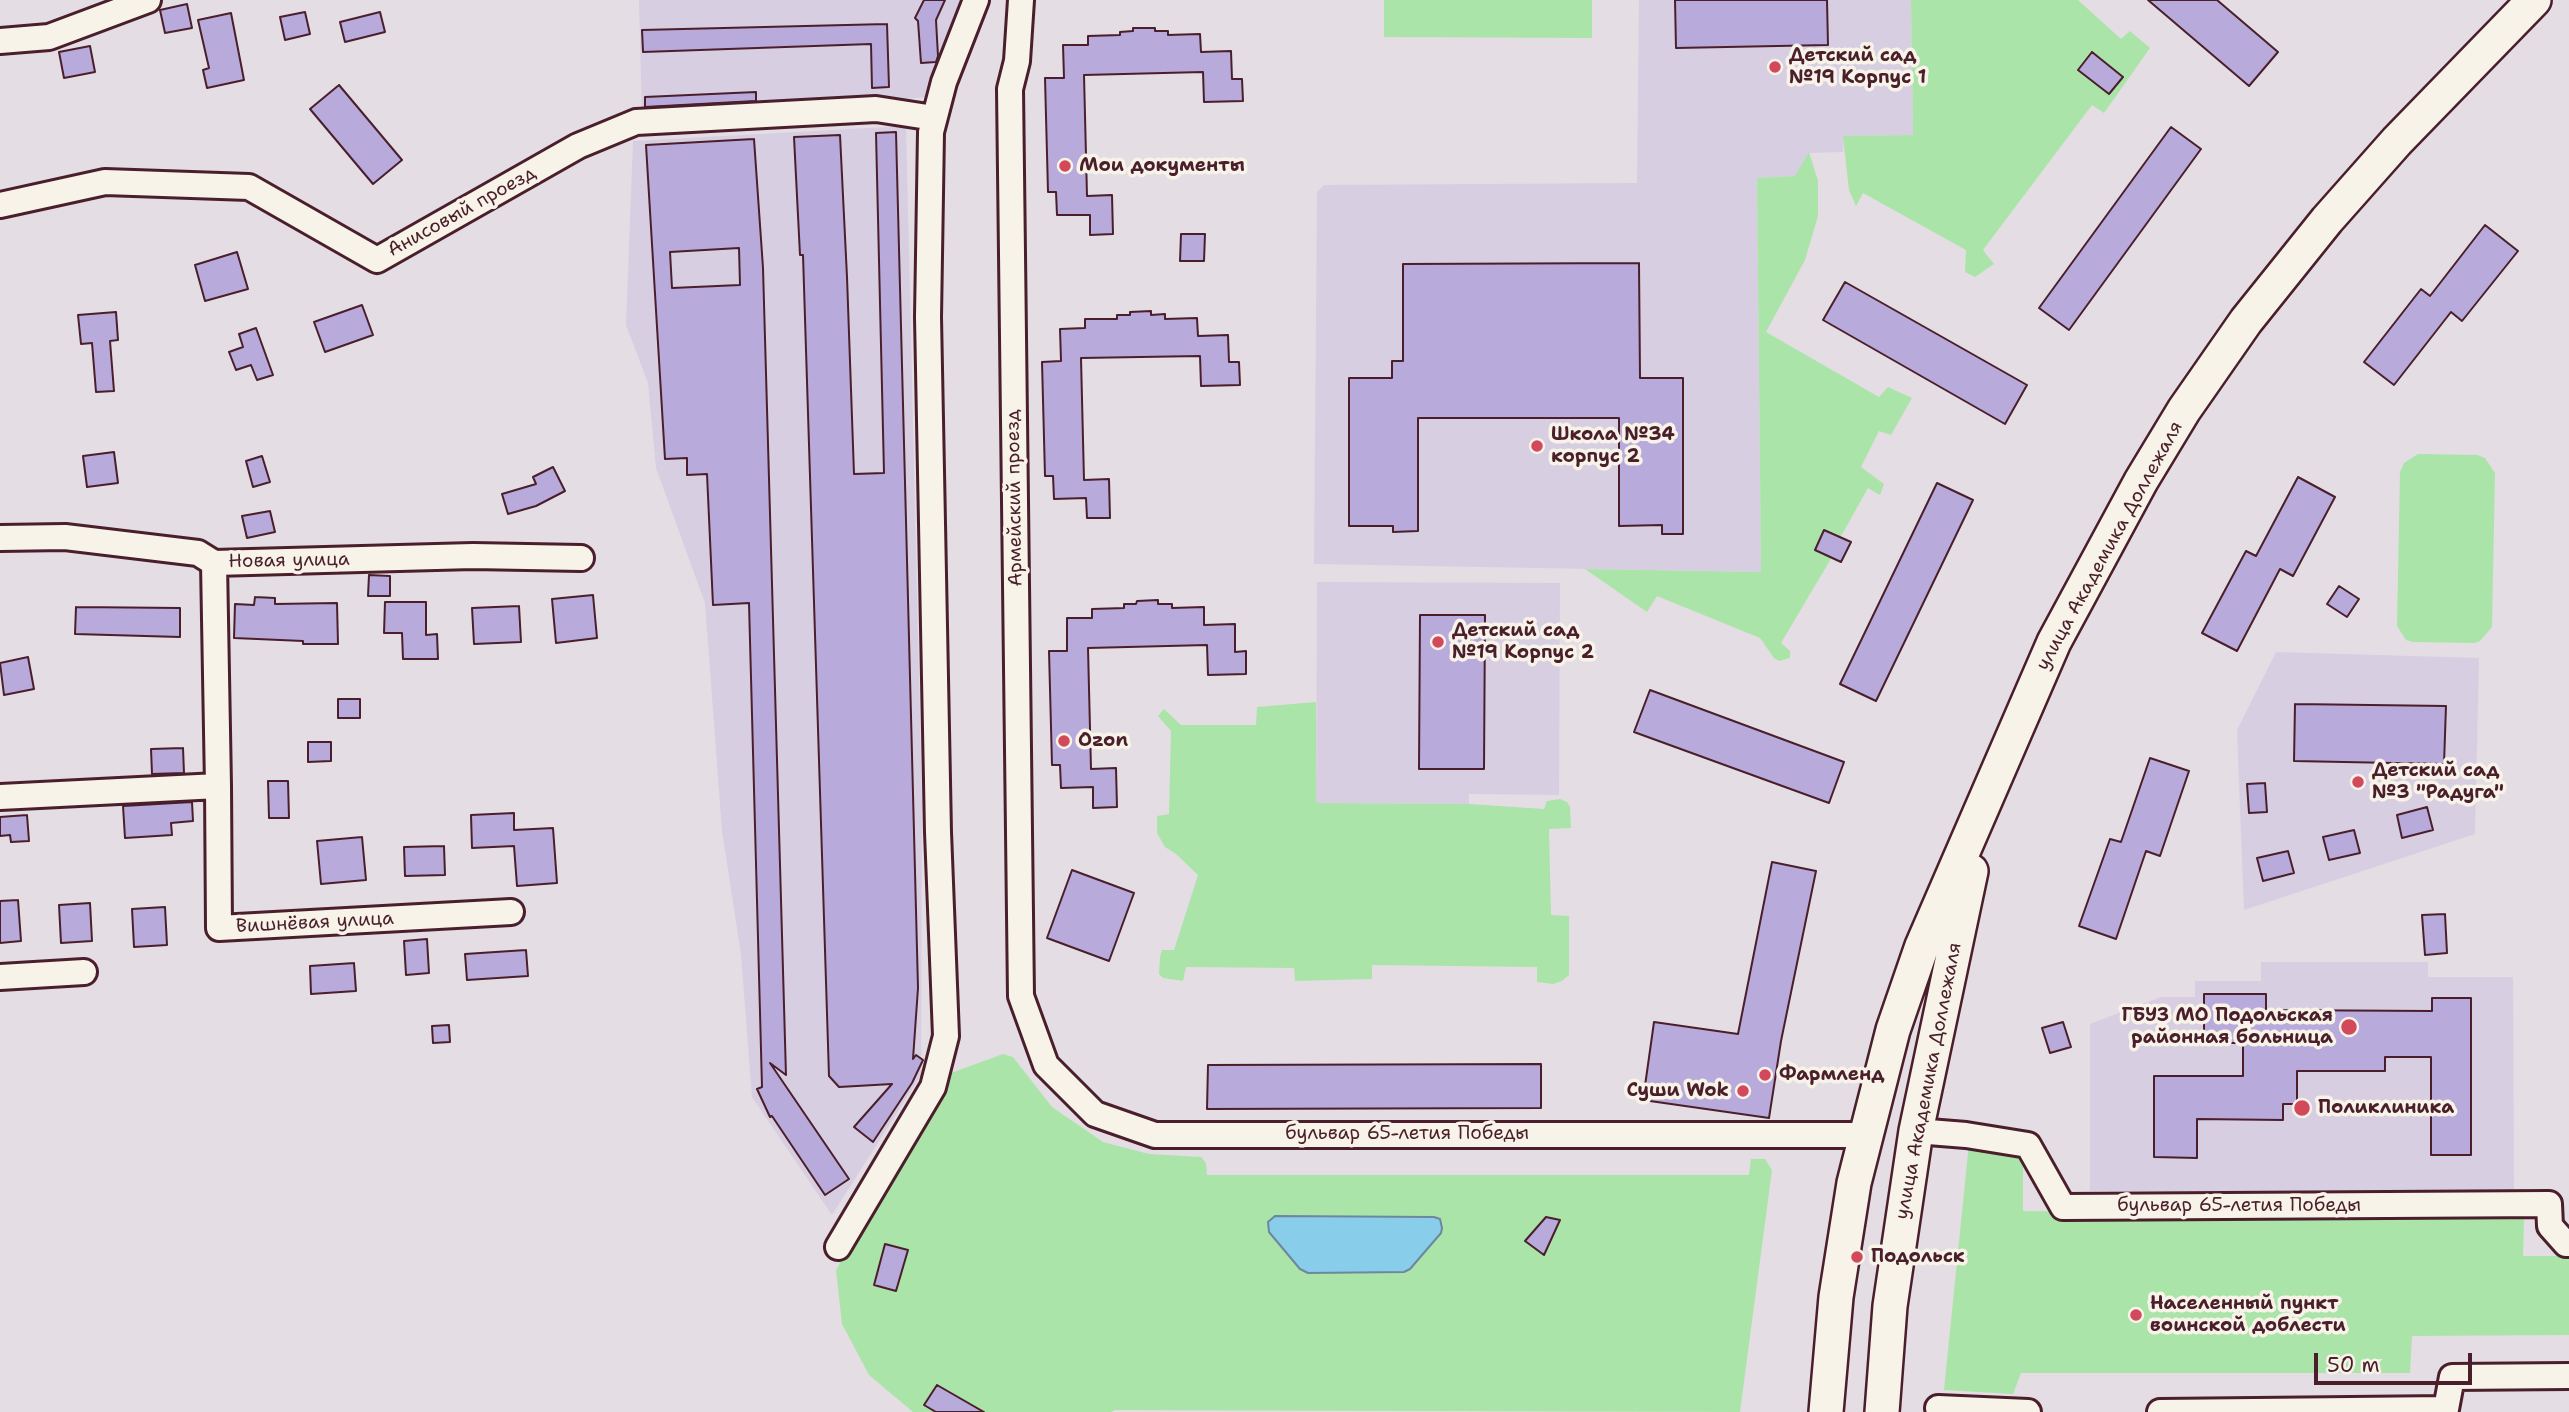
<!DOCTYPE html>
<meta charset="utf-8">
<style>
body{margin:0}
#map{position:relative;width:2569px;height:1412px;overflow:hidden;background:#e4dde4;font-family:"Shantell Sans",sans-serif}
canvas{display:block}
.scale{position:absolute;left:2314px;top:1353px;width:158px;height:32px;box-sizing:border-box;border:4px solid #4a1f2b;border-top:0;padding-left:9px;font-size:21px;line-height:24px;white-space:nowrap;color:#4a1f2b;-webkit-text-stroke:5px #f7f3e8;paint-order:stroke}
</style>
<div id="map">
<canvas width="2569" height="1412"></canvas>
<div class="scale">50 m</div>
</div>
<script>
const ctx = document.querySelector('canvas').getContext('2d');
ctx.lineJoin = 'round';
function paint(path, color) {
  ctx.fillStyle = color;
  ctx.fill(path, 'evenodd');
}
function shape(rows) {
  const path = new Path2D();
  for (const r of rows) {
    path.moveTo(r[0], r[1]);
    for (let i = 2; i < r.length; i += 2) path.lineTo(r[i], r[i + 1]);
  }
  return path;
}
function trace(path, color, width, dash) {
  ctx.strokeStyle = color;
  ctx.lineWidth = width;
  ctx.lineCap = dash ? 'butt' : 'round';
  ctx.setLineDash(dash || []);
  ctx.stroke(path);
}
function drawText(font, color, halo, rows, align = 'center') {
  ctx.font = font + ' "Shantell Sans",sans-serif';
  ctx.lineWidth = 7;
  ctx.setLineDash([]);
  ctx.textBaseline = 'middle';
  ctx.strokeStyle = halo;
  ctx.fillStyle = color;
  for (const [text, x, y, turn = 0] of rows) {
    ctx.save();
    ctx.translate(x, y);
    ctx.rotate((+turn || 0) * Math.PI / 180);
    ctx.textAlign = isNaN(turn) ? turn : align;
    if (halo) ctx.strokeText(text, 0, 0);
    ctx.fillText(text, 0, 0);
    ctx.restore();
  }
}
paint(shape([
 [639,0,963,0,930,97,642,117],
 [1639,0,1911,0,1913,135,1844,136,1843,152,1809,153,1796,176,1757,178,1761,572,1314,564,1317,192,1324,185,1637,183],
 [906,126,922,805,921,1075,832,1215,752,1097,741,954,722,831,705,603,656,468,648,383,626,325,633,141],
 [1317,582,1560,583,1559,795,1469,794,1469,804,1316,803],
 [2276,652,2479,658,2475,834,2244,910,2237,730],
 [2261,962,2428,962,2428,977,2513,977,2514,1191,2090,1191,2090,1024,2161,997,2195,997,2195,981,2261,981]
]), '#d7cee1');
paint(shape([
 [1384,0,1592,0,1592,38,1384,37],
 [1911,0,2078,0,2121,39,2130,31,2150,48,2104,113,2092,105,1983,250,1994,264,1975,277,1965,272,1966,250,1863,193,1856,206,1849,190,1843,136,1913,135],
 [1809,152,1818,181,1818,216,1805,260,1766,332,1879,397,1888,387,1912,398,1891,435,1879,431,1861,467,1884,484,1880,495,1868,488,1840,538,1824,530,1815,549,1832,557,1781,643,1790,651,1790,658,1779,661,1774,658,1760,638,1657,596,1647,612,1585,569,1761,572,1757,178,1795,176],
 [2418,454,2477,455,2485,458,2495,473,2492,627,2480,641,2474,643,2413,642,2406,640,2397,626,2400,472,2404,463],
 [1316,702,1316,803,1469,804,1544,809,1547,801,1560,799,1567,802,1570,807,1571,828,1549,829,1551,915,1569,916,1569,975,1562,981,1553,984,1537,982,1537,967,1372,965,1372,979,1295,981,1294,968,1186,967,1183,981,1163,978,1159,974,1160,957,1162,950,1174,950,1198,875,1176,854,1165,847,1157,833,1157,816,1169,814,1171,731,1158,716,1164,709,1181,725,1256,725,1257,707],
 [1003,1054,1013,1057,1052,1107,1103,1142,1149,1154,1201,1157,1206,1163,1207,1175,1749,1175,1751,1159,1765,1159,1772,1170,1740,1412,1115,1410,1111,1412,913,1412,869,1375,842,1324,836,1270,893,1169,951,1073],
 [1969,1143,2023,1144,2023,1211,2524,1218,2523,1256,2569,1256,2569,1335,2412,1336,2410,1373,2021,1373,2013,1394,1944,1390]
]), '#abe4a9');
const water = shape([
 [1275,1216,1434,1217,1440,1219,1442,1228,1441,1233,1410,1269,1404,1272,1308,1273,1300,1269,1269,1232,1268,1222,1275,1216]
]);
paint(water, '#88cdea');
trace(water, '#6f879e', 2);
const building = shape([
 [924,0,945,0,936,20,938,56,936,62,921,63,918,21,915,18,924,0],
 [1675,0,1827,0,1828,45,1676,48,1675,0],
 [2148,0,2217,0,2278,52,2249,86,2148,0],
 [187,4,192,28,165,33,160,10,187,4],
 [305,12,310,34,285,40,280,17,305,12],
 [380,12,385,32,345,42,340,22,380,12],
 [231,13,244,80,207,88,203,70,209,68,198,20,231,13],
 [887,24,889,87,872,88,871,44,643,52,642,30,887,24],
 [1133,28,1155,28,1155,31,1168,31,1168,35,1200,34,1201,52,1231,51,1232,79,1242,79,1243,101,1204,102,1203,72,1084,75,1087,196,1112,195,1113,234,1090,235,1090,215,1057,215,1056,192,1048,192,1045,78,1064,78,1063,45,1088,45,1088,36,1120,35,1120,32,1133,31,1133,28],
 [90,46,95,72,64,78,59,52,90,46],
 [2092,52,2123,77,2109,94,2078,70,2092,52],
 [339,85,402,160,373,184,310,109,339,85],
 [756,92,756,101,645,107,645,97,756,92],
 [2171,127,2201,149,2069,330,2039,308,2171,127],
 [896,132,918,988,913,1059,916,1055,923,1060,912,1083,873,1142,854,1127,892,1084,839,1087,829,1076,803,255,800,255,794,137,840,135,847,277,854,474,884,473,876,133,896,132],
 [754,139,763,268,786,1075,770,1063,849,1179,825,1195,772,1116,770,1117,757,1089,762,1087,749,603,713,605,707,474,687,475,687,458,665,459,646,145,754,139],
 [739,248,740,285,672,288,670,252,739,248],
 [2485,225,2518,251,2462,321,2451,312,2394,385,2364,362,2421,289,2430,296,2485,225],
 [1181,234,1205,234,1204,261,1180,261,1181,234],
 [237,252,248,289,205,301,195,265,237,252],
 [1639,263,1640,378,1683,378,1683,534,1662,534,1662,525,1619,526,1619,418,1418,418,1418,531,1393,532,1393,526,1349,526,1349,378,1392,378,1392,361,1403,361,1403,264,1639,263],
 [1845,282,2027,385,2005,424,1823,320,1845,282],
 [362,305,373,335,325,352,314,322,362,305],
 [1151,311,1151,315,1165,314,1165,319,1197,318,1198,336,1228,335,1229,362,1239,362,1240,385,1201,386,1200,356,1081,358,1084,480,1109,479,1110,518,1087,518,1086,498,1054,499,1053,476,1045,476,1042,362,1061,361,1060,329,1085,328,1085,319,1117,319,1117,315,1130,315,1130,312,1151,311],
 [116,312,118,340,110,341,114,391,96,392,92,343,81,344,78,315,116,312],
 [256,328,273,375,257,380,251,365,236,370,229,352,243,347,239,334,256,328],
 [114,452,118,483,87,487,83,456,114,452],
 [262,456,270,482,253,487,246,461,262,456],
 [553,467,565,491,536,506,508,514,502,494,536,484,533,477,553,467],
 [2298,477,2335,497,2293,576,2280,569,2237,651,2202,633,2246,551,2256,556,2298,477],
 [1937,483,1973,500,1876,701,1840,684,1937,483],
 [270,511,275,532,247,538,242,516,270,511],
 [1824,530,1851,542,1841,562,1815,550,1824,530],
 [369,575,390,576,390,596,368,596,369,575],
 [2339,586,2359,599,2347,617,2327,604,2339,586],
 [593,595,597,638,556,643,552,599,593,595],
 [255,597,275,598,275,604,337,603,338,644,303,644,303,641,234,638,235,604,254,605,255,597],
 [1158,600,1158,604,1172,604,1172,608,1204,607,1204,625,1235,624,1235,652,1246,651,1246,674,1208,675,1207,645,1088,648,1091,769,1116,768,1117,807,1093,808,1093,787,1061,788,1060,765,1052,765,1049,651,1067,651,1067,618,1092,618,1092,609,1124,608,1124,604,1136,604,1137,601,1158,600],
 [385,602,426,602,426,635,437,634,438,659,403,659,402,633,384,633,385,602],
 [519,606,521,642,474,644,472,608,519,606],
 [76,607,180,608,180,637,75,634,76,607],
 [1420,615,1485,615,1484,769,1419,769,1420,615],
 [28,657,34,689,4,695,0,663,28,657],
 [1650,690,1844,762,1829,803,1634,732,1650,690],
 [338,699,360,699,360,718,338,718,338,699],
 [2295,704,2446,706,2444,764,2294,761,2295,704],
 [308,742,331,742,331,761,308,762,308,742],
 [183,748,184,773,152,774,151,749,183,748],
 [2150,758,2189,771,2160,856,2146,851,2116,939,2079,926,2110,839,2121,842,2150,758],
 [268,781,288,781,289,818,269,818,268,781],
 [2265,783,2267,812,2249,813,2247,784,2265,783],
 [192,802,193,821,171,823,172,835,125,838,123,806,192,802],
 [2427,807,2433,830,2402,838,2397,815,2427,807],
 [514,813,514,830,553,828,557,883,517,886,514,846,472,848,471,815,514,813],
 [27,815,29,841,11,842,10,835,0,836,0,817,27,815],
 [2354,830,2360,853,2329,860,2323,837,2354,830],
 [362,837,366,880,321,884,317,841,362,837],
 [444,846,445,875,405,876,404,847,444,846],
 [2288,851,2294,873,2263,881,2257,858,2288,851],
 [1772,862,1816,871,1781,1041,1769,1118,1643,1100,1654,1022,1738,1034,1772,862],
 [1072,870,1134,893,1109,961,1047,938,1072,870],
 [18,900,21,941,0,943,0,901,18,900],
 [90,903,92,941,61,943,59,905,90,903],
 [165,907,167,945,134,947,132,909,165,907],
 [2445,914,2447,953,2425,955,2422,915,2445,914],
 [427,939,429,973,406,975,404,941,427,939],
 [526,950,528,976,467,980,465,954,526,950],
 [354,963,356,991,311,994,310,966,354,963],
 [2204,994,2266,994,2266,1010,2432,1011,2432,998,2471,998,2471,1155,2431,1155,2431,1057,2385,1057,2385,1071,2297,1071,2297,1104,2283,1104,2283,1120,2197,1119,2197,1158,2154,1157,2154,1076,2243,1076,2243,1043,2204,1043,2204,994],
 [2063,1022,2071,1047,2050,1053,2042,1028,2063,1022],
 [449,1025,450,1042,433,1043,432,1026,449,1025],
 [1541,1064,1541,1108,1207,1109,1208,1065,1541,1064],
 [1546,1217,1560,1220,1544,1255,1525,1241,1546,1217],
 [885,1244,908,1250,896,1291,874,1285,885,1244],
 [937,1385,984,1412,936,1412,924,1405,937,1385]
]);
paint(building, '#b8aada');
trace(building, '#4a1f2b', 2);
const minor = shape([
 [1021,0,1017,61,1010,89,1021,996,1046,1065,1095,1114,1155,1135,1865,1135],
 [0,41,49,37,148,0],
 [0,205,105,182,249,187,377,260,578,146,636,122,876,109,934,118],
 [0,538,65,537,198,553,214,563,473,556,581,558],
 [218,786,219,928,511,912],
 [0,797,218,786,214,563],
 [0,977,84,972],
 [1916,1131,1966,1135,2028,1145,2063,1207,2549,1204,2550,1226,2566,1244,2569,1244],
 [838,1247,933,1087,946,1036,938,832,928,317,931,132,944,82,976,0],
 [1938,1408,2028,1412],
 [2160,1412,2446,1409,2452,1377,2569,1376]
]);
const secondary = shape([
 [1826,1412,1836,1297,1854,1183,1893,1030,1922,946,2054,642,2141,481,2184,410,2246,321,2327,220,2397,141,2534,0],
 [1882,1412,1890,1306,1916,1131,1971,871]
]);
trace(minor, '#4a1f2b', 30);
trace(secondary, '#4a1f2b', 38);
trace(minor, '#f7f3e8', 24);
trace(secondary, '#f7f3e8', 33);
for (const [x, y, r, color] of [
 [1775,67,7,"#d1495b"],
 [1065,166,7,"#d1495b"],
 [1537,446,7,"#d1495b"],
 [1438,642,7,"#d1495b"],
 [1064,741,7,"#d1495b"],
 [2358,782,7,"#d1495b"],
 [2349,1027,9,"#d1495b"],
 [1765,1075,7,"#d1495b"],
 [1743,1091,7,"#d1495b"],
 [2302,1108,9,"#d1495b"],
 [1857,1257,7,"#d1495b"],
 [2136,1315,7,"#d1495b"]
]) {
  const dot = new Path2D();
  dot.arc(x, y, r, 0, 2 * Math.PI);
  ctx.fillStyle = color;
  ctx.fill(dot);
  trace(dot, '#f7f3e8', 2.5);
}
drawText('bold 19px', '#4a1f2b', '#f7f3e8', [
 ["Детский сад",1789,56],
 ["№19 Корпус 1",1789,78],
 ["Мои документы",1079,166],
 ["Школа №34",1551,435],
 ["корпус 2",1551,457],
 ["Детский сад",1452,631],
 ["№19 Корпус 2",1452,653],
 ["Ozon",1078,741],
 ["Детский сад",2372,771],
 ["№3 \"Радуга\"",2372,793],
 ["ГБУЗ МО Подольская",2333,1016,"right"],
 ["районная больница",2333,1038,"right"],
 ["Фармленд",1779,1075],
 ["Суши Wok",1729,1091,"right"],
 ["Поликлиника",2318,1108],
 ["Подольск",1871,1257],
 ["Населенный пункт",2150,1304],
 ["воинской доблести",2150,1326]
], 'left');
drawText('19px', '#4a1f2b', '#f7f3e8', [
 ["Анисовый проезд",462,212,-29],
 ["Армейский проезд",1015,498,-91],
 ["улица Академика Доллежаля",2110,546,-61],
 ["Новая улица",289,561,-1],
 ["Вишнёвая улица",315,923,-3],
 ["улица Академика Доллежаля",1929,1081,-79],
 ["бульвар 65-летия Победы",1407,1134],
 ["бульвар 65-летия Победы",2239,1206]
]);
</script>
